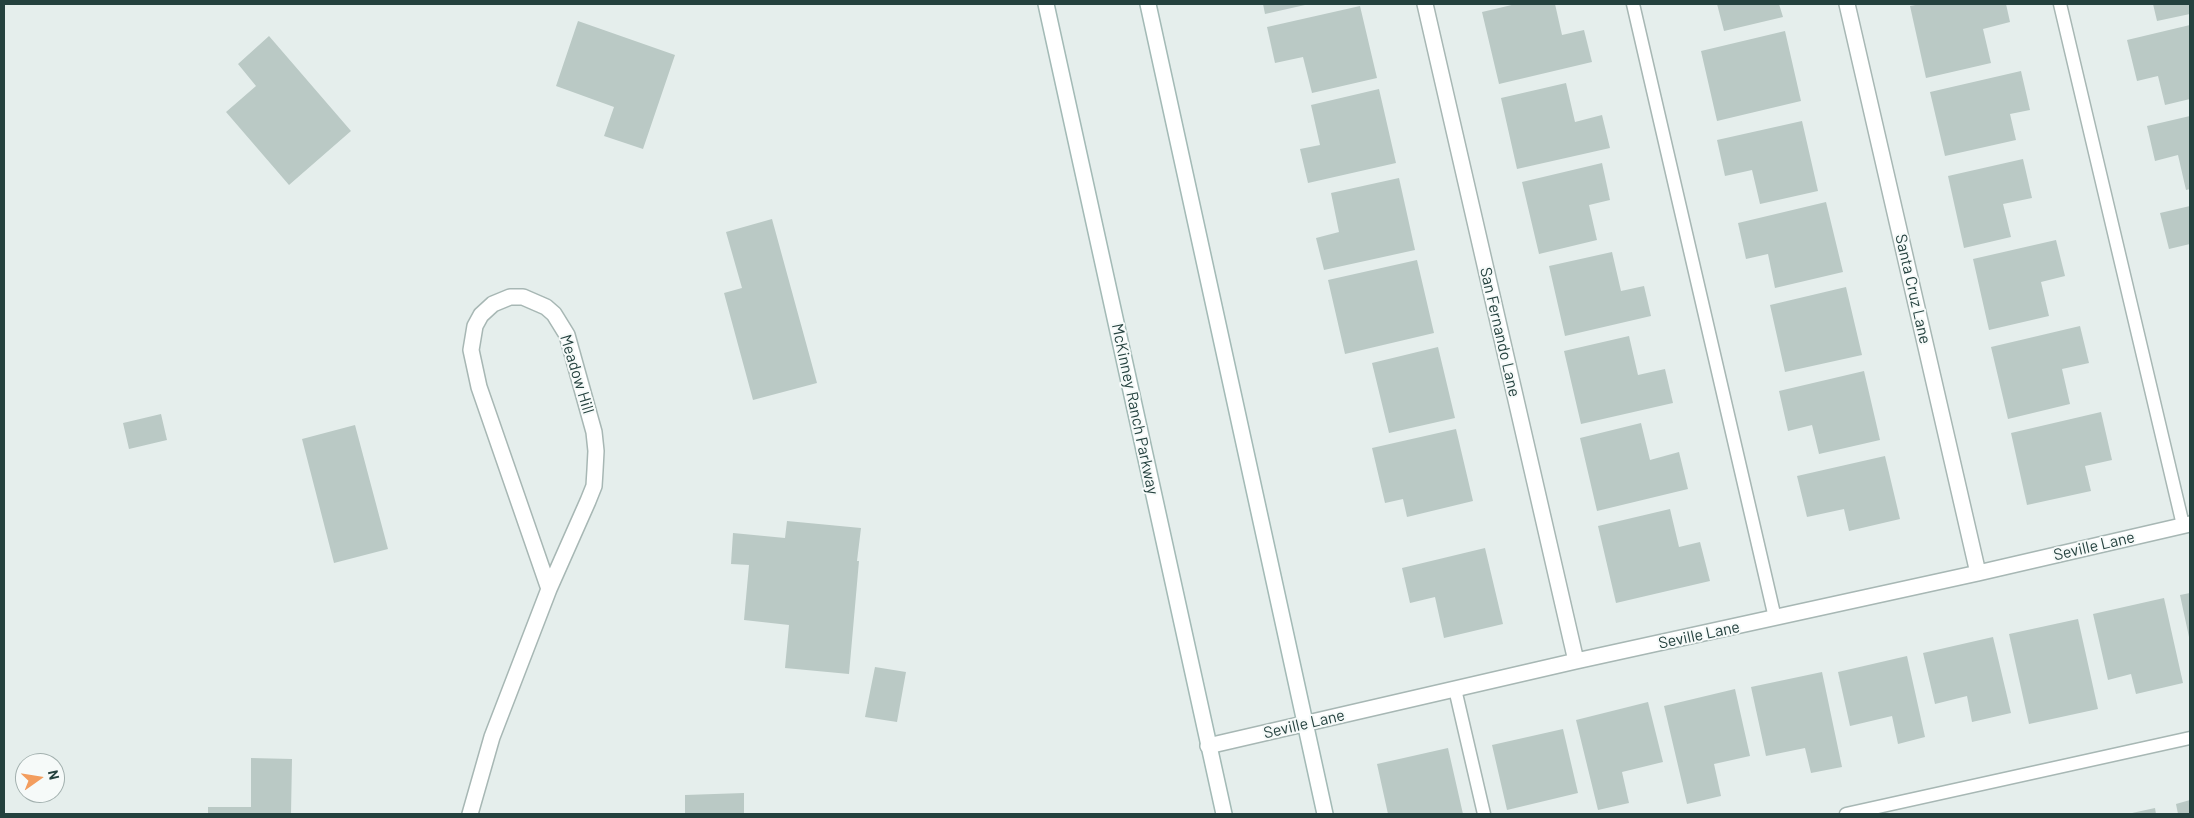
<!DOCTYPE html>
<style>
body{margin:0}
#map{position:relative;width:2194px;height:818px;overflow:hidden;background:#e5eeec;font-family:Barlow,sans-serif}
canvas{display:block}
.frame{position:absolute;inset:0;border:5px solid #24413e;pointer-events:none}
.north{position:absolute;left:15px;top:753px;width:50px;height:50px;box-sizing:border-box;background:#f6faf9;border:1px solid #a2b0ae;border-radius:50%;rotate:77deg;font-size:14px;font-weight:700;line-height:20px;text-align:center;color:#24413e}
.north::after{content:'';display:block;margin:auto;width:18px;height:22px;background:#f39d5e;clip-path:polygon(50% 0,100% 100%,50% 72%,0 100%)}
</style>
<div id="map">
<canvas width="2194" height="818"></canvas>
<div class="frame"></div>
<div class="north">N</div>
</div>
<script>
const ctx = document.querySelector('canvas').getContext('2d');
ctx.lineJoin = 'round';
function paint(path, color) {
  ctx.fillStyle = color;
  ctx.fill(path, 'evenodd');
}
function shape(rows) {
  const path = new Path2D();
  for (const r of rows) {
    path.moveTo(r[0], r[1]);
    for (let i = 2; i < r.length; i += 2) path.lineTo(r[i], r[i + 1]);
  }
  return path;
}
function trace(path, color, width, dash) {
  ctx.strokeStyle = color;
  ctx.lineWidth = width;
  ctx.lineCap = dash ? 'butt' : 'round';
  ctx.setLineDash(dash || []);
  ctx.stroke(path);
}
function drawText(font, color, halo, rows, align = 'center') {
  ctx.font = font + ' Barlow,sans-serif';
  ctx.lineWidth = 4;
  ctx.setLineDash([]);
  ctx.textBaseline = 'middle';
  ctx.strokeStyle = halo;
  ctx.fillStyle = color;
  for (const [text, x, y, turn = 0] of rows) {
    ctx.save();
    ctx.translate(x, y);
    ctx.rotate((+turn || 0) * Math.PI / 180);
    ctx.textAlign = isNaN(turn) ? turn : align;
    if (halo) ctx.strokeText(text, 0, 0);
    ctx.fillText(text, 0, 0);
    ctx.restore();
  }
}
paint(shape([
 [1263,4,1305,4,1305,5,1265,14],
 [1516,4,1555,4,1562,35,1584,30,1592,62,1499,84,1482,12],
 [1717,4,1779,4,1783,17,1724,31],
 [1921,4,2006,4,2010,22,1983,29,1991,63,1926,78,1910,6],
 [2153,4,2190,4,2190,14,2157,21],
 [1360,6,1377,78,1312,93,1303,57,1275,63,1267,27],
 [578,21,675,55,643,149,604,136,614,107,556,86],
 [2190,25,2190,99,2165,105,2158,76,2137,81,2127,40],
 [1785,31,1801,101,1717,121,1701,51],
 [269,36,351,131,289,185,226,112,256,86,238,64],
 [2021,71,2030,110,2010,114,2016,140,1945,156,1930,92],
 [1566,83,1575,122,1602,115,1610,148,1517,169,1501,98],
 [1379,89,1396,163,1308,183,1300,149,1320,145,1311,105],
 [2190,116,2190,189,2186,190,2178,155,2155,161,2147,126],
 [1802,121,1818,191,1760,204,1752,170,1725,176,1717,140],
 [2023,159,2032,198,2003,204,2011,237,1964,248,1948,176],
 [1602,163,1610,200,1589,205,1597,240,1539,254,1522,182],
 [1399,178,1415,250,1324,270,1316,238,1339,232,1331,193],
 [1826,202,1843,272,1775,288,1768,254,1746,259,1738,223],
 [2190,206,2190,244,2169,249,2160,213],
 [772,219,817,383,753,400,724,293,742,288,726,232],
 [2056,240,2065,276,2041,282,2049,316,1989,330,1973,259],
 [1612,252,1621,291,1644,286,1651,316,1565,336,1549,266],
 [1417,260,1434,333,1345,354,1328,280],
 [1846,287,1862,355,1785,372,1770,305],
 [2080,326,2089,363,2062,369,2070,404,2008,419,1991,347],
 [1629,336,1638,375,1665,369,1673,403,1581,424,1564,351],
 [1438,347,1455,418,1389,433,1372,363],
 [1864,371,1880,440,1819,454,1812,425,1788,431,1779,391],
 [2101,412,2112,460,2085,466,2091,491,2027,505,2011,433],
 [161,414,167,440,129,449,123,423],
 [1641,423,1650,460,1679,452,1688,489,1597,511,1580,438],
 [355,425,388,549,334,563,302,439],
 [1456,429,1473,501,1407,517,1403,499,1385,503,1372,448],
 [1885,456,1900,519,1849,531,1844,509,1807,517,1797,476],
 [1670,509,1679,547,1700,542,1710,581,1616,603,1598,526],
 [787,521,861,528,857,561,859,561,849,674,785,668,789,625,744,620,749,565,731,564,733,533,785,538],
 [1485,548,1503,624,1444,638,1435,597,1410,603,1402,568],
 [2190,593,2190,637,2189,637,2180,595],
 [2164,598,2183,683,2136,694,2131,674,2108,680,2093,614],
 [2078,619,2098,709,2029,724,2009,634],
 [1993,637,2011,713,1972,722,1967,696,1935,704,1923,653],
 [1907,656,1925,737,1898,744,1892,716,1850,726,1838,672],
 [875,667,906,672,897,722,865,717],
 [1822,672,1842,767,1811,773,1805,748,1766,756,1751,687],
 [1735,689,1750,756,1714,764,1721,796,1687,804,1664,706],
 [1648,702,1663,762,1622,772,1629,803,1598,810,1576,720],
 [1563,729,1578,793,1507,810,1492,745],
 [1448,748,1463,814,1388,814,1377,764],
 [251,758,292,759,291,814,208,814,208,807,251,807],
 [744,793,744,814,685,814,685,795],
 [2190,800,2190,814,2178,814,2176,804],
 [2155,808,2156,814,2132,814,2132,813]
]), '#bac9c5');
const lane = shape([
 [1633,4,1775,618],
 [2060,4,2183,525],
 [1455,689,1484,814],
 [1846,814,2190,738]
]);
const street = shape([
 [1425,4,1576,661],
 [1847,4,1978,573],
 [1208,746,1576,661,1978,573,2190,524],
 [470,814,492,737,549,589,588,501,594,486,595,470,596,451,594,432,567,335,554,314,546,307,523,297,510,297,493,304,481,315,475,326,471,350,479,387,549,589]
]);
const secondary = shape([
 [1046,4,1224,814],
 [1148,4,1325,814]
]);
trace(lane, '#a7b7b4', 15);
trace(street, '#a7b7b4', 18);
trace(secondary, '#a3bab6', 18);
trace(lane, '#fff', 12);
trace(street, '#fff', 15);
trace(secondary, '#fff', 15);
drawText('16px', '#24413e', '#f6faf9', [
 ["Santa Cruz Lane",1913,289,77],
 ["San Fernando Lane",1500,332,77],
 ["Meadow Hill",577,374,73],
 ["McKinney Ranch Parkway",1135,409,78],
 ["Seville Lane",2094,546,-13],
 ["Seville Lane",1699,635,-12],
 ["Seville Lane",1304,724,-13]
]);
</script>
